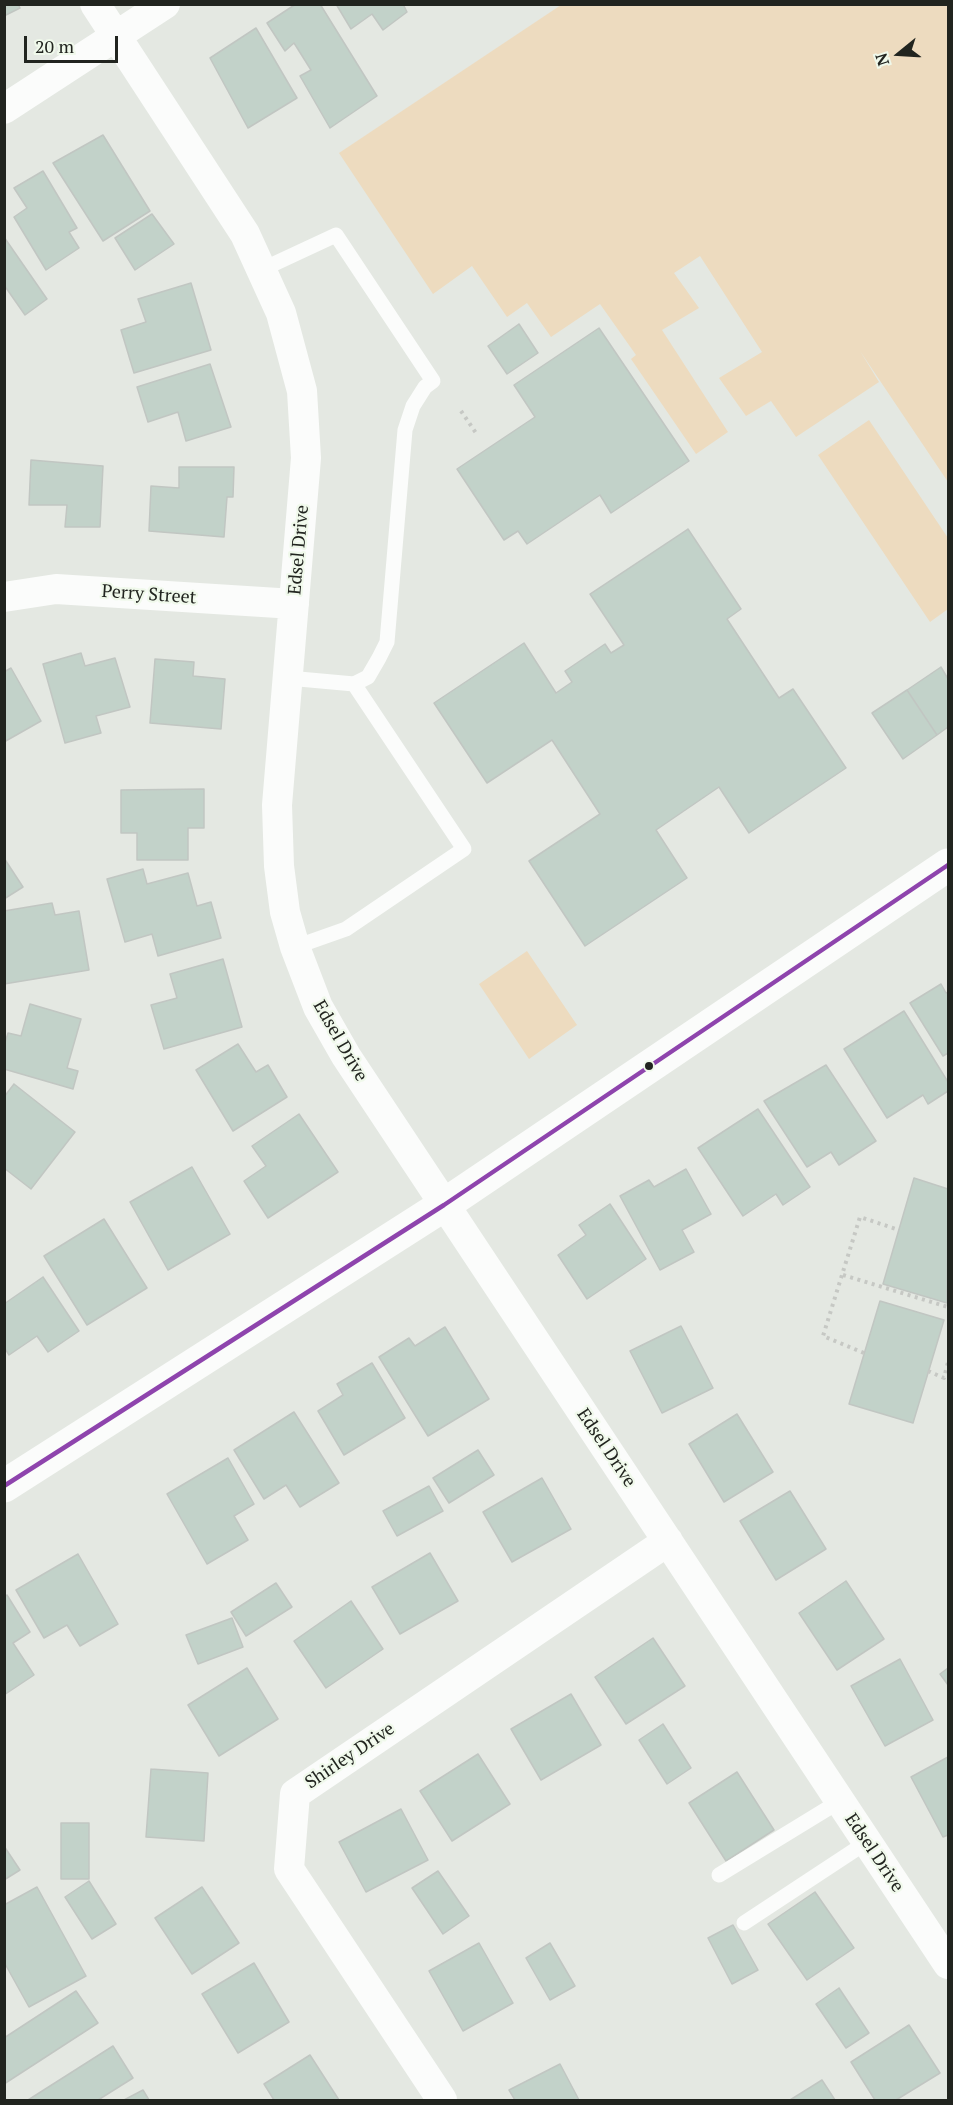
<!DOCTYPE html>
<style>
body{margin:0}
#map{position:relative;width:953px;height:2105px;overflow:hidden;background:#e4e8e2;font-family:"PT Serif",serif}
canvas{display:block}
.frame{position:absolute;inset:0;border:6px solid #21241f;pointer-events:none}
.north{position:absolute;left:869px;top:24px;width:60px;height:60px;-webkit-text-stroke:4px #f0f9eb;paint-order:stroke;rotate:252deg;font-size:16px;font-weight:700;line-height:24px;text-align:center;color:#21241f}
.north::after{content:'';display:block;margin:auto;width:21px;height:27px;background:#21241f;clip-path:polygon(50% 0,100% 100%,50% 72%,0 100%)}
.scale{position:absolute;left:24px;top:36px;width:94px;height:27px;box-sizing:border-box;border:3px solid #21241f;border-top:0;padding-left:8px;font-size:18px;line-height:21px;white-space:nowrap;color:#21241f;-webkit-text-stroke:4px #f0f9eb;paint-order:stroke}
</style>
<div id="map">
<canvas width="953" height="2105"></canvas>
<div class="frame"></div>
<div class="north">N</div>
<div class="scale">20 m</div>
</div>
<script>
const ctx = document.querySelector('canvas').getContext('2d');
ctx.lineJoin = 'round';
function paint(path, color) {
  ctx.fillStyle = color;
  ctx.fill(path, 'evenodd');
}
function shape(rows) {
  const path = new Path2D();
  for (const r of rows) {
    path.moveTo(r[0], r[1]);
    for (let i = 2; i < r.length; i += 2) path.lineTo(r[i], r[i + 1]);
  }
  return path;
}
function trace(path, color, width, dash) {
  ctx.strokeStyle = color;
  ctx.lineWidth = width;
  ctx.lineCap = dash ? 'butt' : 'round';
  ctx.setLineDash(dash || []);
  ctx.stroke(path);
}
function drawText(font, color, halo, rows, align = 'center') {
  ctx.font = font + ' "PT Serif",serif';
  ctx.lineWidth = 4.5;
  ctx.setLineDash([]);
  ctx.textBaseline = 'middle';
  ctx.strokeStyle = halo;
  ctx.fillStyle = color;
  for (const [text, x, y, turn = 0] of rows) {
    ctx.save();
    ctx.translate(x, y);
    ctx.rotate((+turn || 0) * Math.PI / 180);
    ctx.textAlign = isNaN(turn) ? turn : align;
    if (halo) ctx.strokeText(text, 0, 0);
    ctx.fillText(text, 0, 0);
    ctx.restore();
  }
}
paint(shape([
 [561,5,948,5,948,482,860,351,879,382,796,437,771,401,746,416,719,378,762,352,700,256,674,273,699,308,662,330,728,432,696,454,631,359,636,355,600,304,551,337,527,303,507,317,472,266,433,294,339,153],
 [869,420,948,538,948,609,930,622,818,455],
 [527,951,577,1025,529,1059,479,984]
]), '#eddbbf');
const building = shape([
 [4,4,18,4,20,8,4,16,4,4],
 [296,4,320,4,377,96,330,128,300,76,311,70,294,43,285,51,267,23,296,4],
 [336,4,403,4,407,12,383,30,372,14,351,29,336,4],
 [256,28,297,98,248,128,210,58,256,28],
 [103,135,150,211,103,241,53,163,103,135],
 [43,171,77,228,69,232,79,248,46,270,14,217,27,208,14,188,43,171],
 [152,214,174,244,135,270,115,238,152,214],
 [4,237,47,299,25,315,4,285,4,237],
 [191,283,211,350,134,373,121,330,146,322,138,299,191,283],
 [519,324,538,353,507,374,488,346,519,324],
 [599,328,689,461,611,513,600,495,527,544,518,531,504,540,457,469,535,417,514,385,599,328],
 [210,364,231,427,186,441,178,412,148,422,137,387,210,364],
 [31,460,103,466,100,527,65,527,67,505,29,505,31,460],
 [179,467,234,467,233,497,227,497,224,537,149,531,151,486,179,488,179,467],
 [688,529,741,609,727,619,779,698,793,689,846,768,749,833,719,787,656,830,687,878,585,946,529,861,600,814,552,740,487,783,434,703,524,643,556,693,572,682,565,671,605,644,611,653,624,645,590,594,688,529],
 [81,653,85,666,115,658,130,707,96,716,101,733,65,743,43,664,81,653],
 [155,659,194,662,193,676,225,679,221,729,150,723,155,659],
 [941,667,948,679,948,727,937,735,907,690,941,667],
 [11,668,41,721,4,742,4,672,11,668],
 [907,690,937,735,903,759,872,713,907,690],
 [204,789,204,828,188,828,188,860,137,860,137,833,121,833,121,790,204,789],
 [4,858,23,887,4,899,4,858],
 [143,869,147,884,188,873,197,906,211,902,221,938,158,956,152,934,125,942,107,879,143,869],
 [52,903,55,915,79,911,89,970,4,984,4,911,52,903],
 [223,959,242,1027,164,1049,151,1005,177,998,170,974,223,959],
 [941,984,946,993,948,992,948,1053,943,1056,910,1003,941,984],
 [30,1004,81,1019,67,1068,78,1071,73,1089,4,1069,4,1046,8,1033,21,1036,30,1004],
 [904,1011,948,1082,948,1091,928,1104,923,1095,887,1118,844,1049,904,1011],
 [238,1044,256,1072,268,1065,287,1097,233,1131,196,1070,238,1044],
 [826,1065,876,1141,839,1165,831,1152,807,1167,764,1101,826,1065],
 [14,1084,75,1132,31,1189,4,1168,4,1097,14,1084],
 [758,1109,810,1187,783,1205,776,1194,743,1216,698,1148,758,1109],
 [299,1114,338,1172,268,1218,244,1181,266,1166,252,1146,299,1114],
 [192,1167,230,1234,168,1270,130,1202,192,1167],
 [686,1169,711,1214,682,1230,694,1252,660,1270,620,1196,649,1180,654,1187,686,1169],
 [914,1178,948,1189,947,1303,883,1284,914,1178],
 [610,1204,646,1259,587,1299,558,1255,586,1235,579,1225,610,1204],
 [104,1219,147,1288,87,1325,44,1256,104,1219],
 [43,1277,79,1331,48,1352,37,1336,9,1355,4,1347,4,1304,43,1277],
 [880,1301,944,1320,913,1423,849,1404,880,1301],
 [681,1326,713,1388,662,1413,630,1351,681,1326],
 [445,1327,489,1399,428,1436,379,1357,409,1338,415,1346,445,1327],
 [372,1363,405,1418,344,1455,318,1411,343,1395,337,1384,372,1363],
 [294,1412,339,1483,300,1507,286,1485,264,1499,234,1450,294,1412],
 [737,1414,773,1472,724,1502,689,1444,737,1414],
 [478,1450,494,1475,449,1503,433,1478,478,1450],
 [228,1458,254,1504,234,1516,248,1540,207,1564,167,1494,228,1458],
 [542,1478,571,1529,512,1562,483,1512,542,1478],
 [429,1486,443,1511,397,1536,383,1511,429,1486],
 [790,1491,826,1549,776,1580,740,1521,790,1491],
 [430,1553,458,1601,400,1634,372,1587,430,1553],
 [78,1554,118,1624,80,1646,67,1625,44,1638,16,1590,78,1554],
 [846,1581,884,1639,837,1670,799,1613,846,1581],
 [276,1583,292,1607,246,1636,231,1612,276,1583],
 [7,1595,30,1632,13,1643,34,1675,4,1695,4,1597,7,1595],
 [351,1601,383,1649,326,1688,294,1641,351,1601],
 [232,1618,243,1647,198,1664,186,1635,232,1618],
 [653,1638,685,1686,626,1724,595,1677,653,1638],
 [900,1659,933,1720,885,1746,851,1686,900,1659],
 [247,1668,278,1719,219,1756,188,1705,247,1668],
 [948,1668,948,1685,940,1674,948,1668],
 [571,1694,601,1745,541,1780,511,1729,571,1694],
 [663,1724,691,1768,667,1784,639,1740,663,1724],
 [478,1754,510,1804,452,1841,420,1791,478,1754],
 [948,1757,948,1835,943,1837,911,1777,948,1757],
 [151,1769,208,1773,204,1841,146,1837,151,1769],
 [737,1772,774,1830,726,1861,689,1803,737,1772],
 [401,1809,428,1860,366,1892,339,1842,401,1809],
 [61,1823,89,1823,89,1879,61,1879,61,1823],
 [4,1846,20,1870,4,1880,4,1846],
 [438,1871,469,1916,443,1934,412,1888,438,1871],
 [89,1881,116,1924,92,1939,65,1897,89,1881],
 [37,1887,86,1976,29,2007,4,1962,4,1905,37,1887],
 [202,1887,239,1943,192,1974,155,1918,202,1887],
 [815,1892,854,1948,807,1980,768,1924,815,1892],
 [733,1925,758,1970,732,1984,708,1938,733,1925],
 [479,1943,513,2003,463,2031,429,1971,479,1943],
 [550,1943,575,1986,550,2000,526,1958,550,1943],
 [254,1963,289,2022,238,2053,202,1994,254,1963],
 [839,1988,869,2033,846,2048,816,2004,839,1988],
 [76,1991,98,2023,4,2084,4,2038,76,1991],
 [909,2025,940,2073,896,2100,875,2100,851,2062,909,2025],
 [113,2046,133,2078,98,2100,28,2100,113,2046],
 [310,2055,339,2100,274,2100,264,2084,310,2055],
 [560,2064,579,2100,515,2100,509,2090,560,2064],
 [822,2080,835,2100,790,2100,822,2080],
 [143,2090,149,2100,124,2100,143,2090]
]);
paint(building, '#c2d2c9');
trace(building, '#c1c6c2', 1.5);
trace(shape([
 [461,411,476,433],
 [843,1275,948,1307],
 [864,1353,823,1336,860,1217,899,1230],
 [928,1371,944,1378,948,1362]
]), '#c6c8c4', 4, [3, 4.5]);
trace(shape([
 [263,269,336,235,433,381,425,387,413,406,405,430,387,642,379,658,368,677,354,684,288,678],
 [295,947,346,929,464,849,354,684],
 [719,1875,840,1801],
 [744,1923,867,1842]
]), '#fbfcfb', 15);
trace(shape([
 [95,4,245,234,281,313,302,391,306,458,277,805,279,866,285,912,295,947,318,1007,346,1056,948,1964],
 [4,109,165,4],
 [4,597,56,589,294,604],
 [442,2100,289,1869,295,1794,668,1541]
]), '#fbfcfb', 30);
trace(shape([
 [4,1486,444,1205,948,865]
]), '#fbfcfb', 33);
trace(shape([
 [4,1486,444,1205,948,865]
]), '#8e44ad', 4.5);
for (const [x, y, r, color] of [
 [649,1066,5,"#21241f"]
]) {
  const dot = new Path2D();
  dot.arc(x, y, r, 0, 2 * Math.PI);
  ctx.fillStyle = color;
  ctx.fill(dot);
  trace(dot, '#f0f9eb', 2);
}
drawText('18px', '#21241f', '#f0f9eb', [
 ["Edsel Drive",299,550,-85],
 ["Perry Street",149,595,4],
 ["Edsel Drive",340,1041,60],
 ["Edsel Drive",606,1448,56],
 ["Shirley Drive",350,1756,-34],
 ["Edsel Drive",874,1853,56]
]);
</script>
